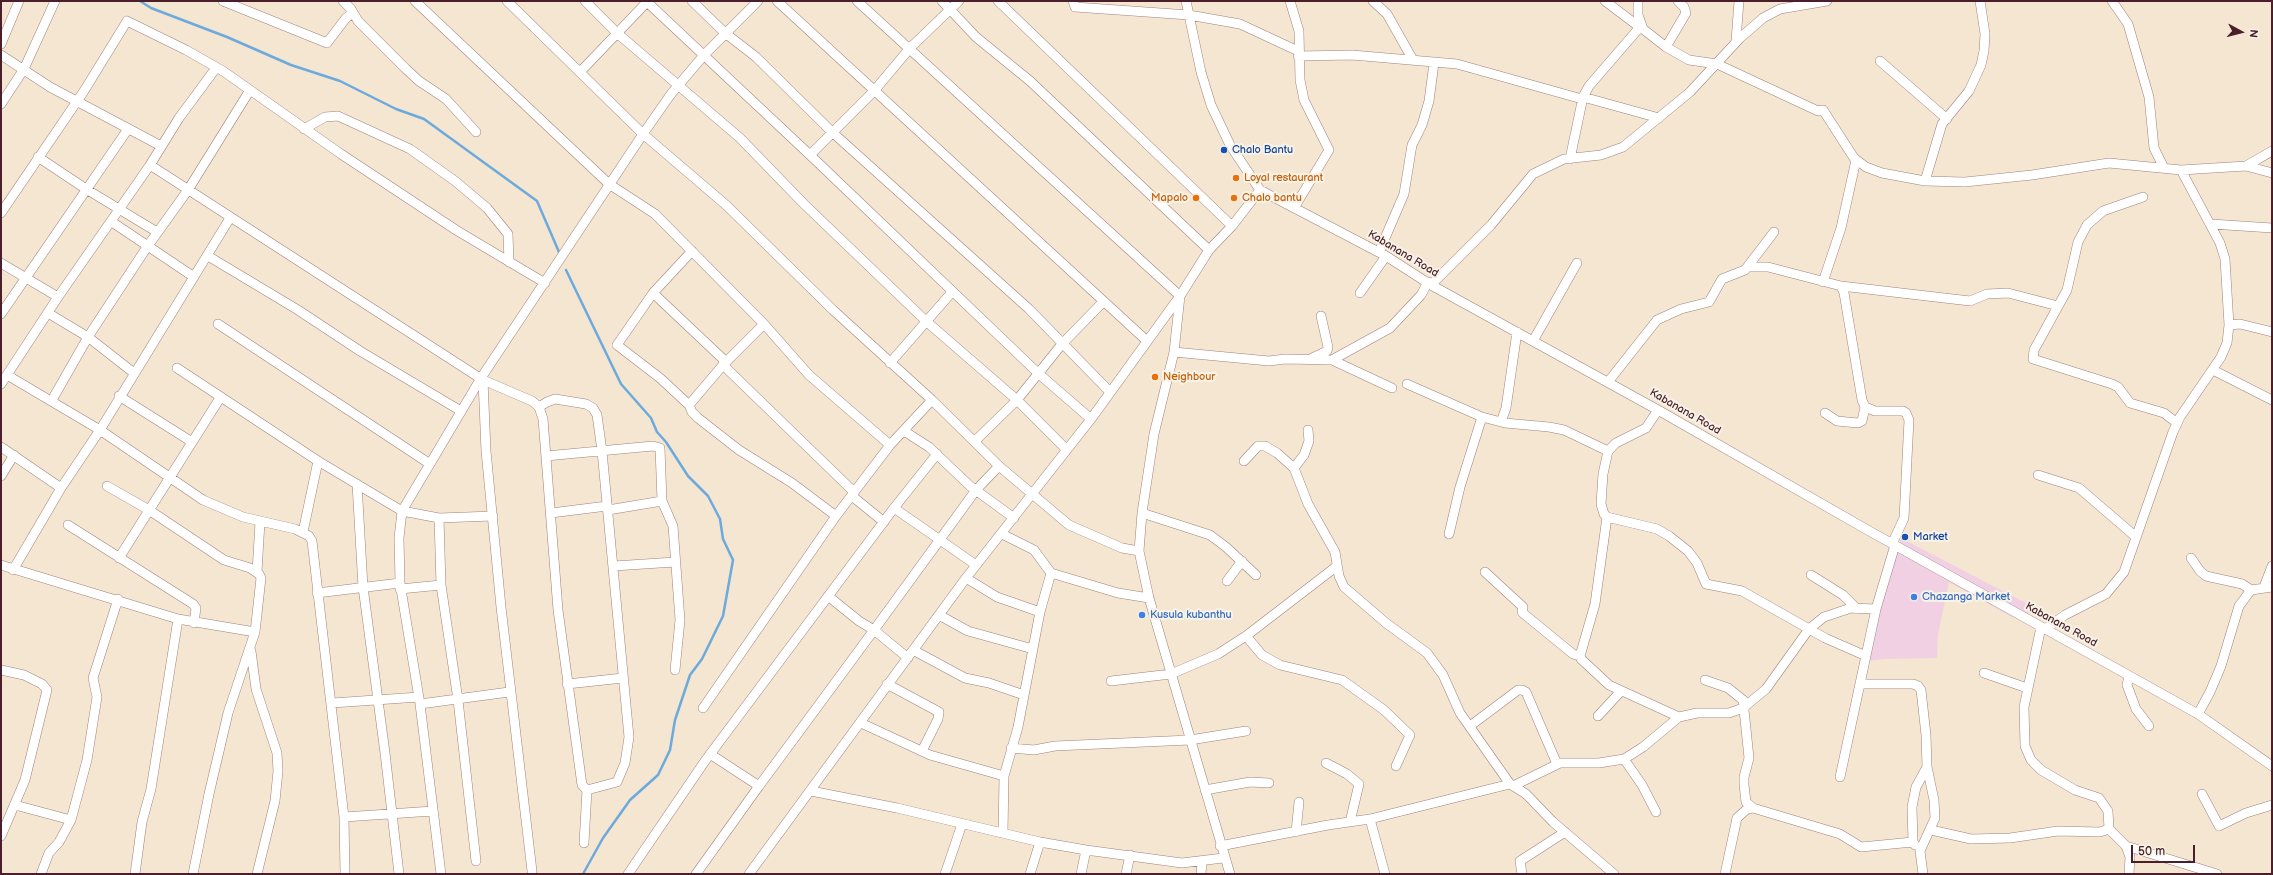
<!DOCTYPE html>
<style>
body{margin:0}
#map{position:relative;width:2273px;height:875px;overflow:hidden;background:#f4e6d0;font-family:"Balsamiq Sans",sans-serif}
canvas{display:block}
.frame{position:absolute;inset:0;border:2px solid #4a1f2b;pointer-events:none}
.north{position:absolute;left:2221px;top:12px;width:40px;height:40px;-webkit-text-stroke:3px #f7f3e8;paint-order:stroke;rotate:97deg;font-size:11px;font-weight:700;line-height:16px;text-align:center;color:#4a1f2b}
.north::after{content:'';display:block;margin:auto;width:14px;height:18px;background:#4a1f2b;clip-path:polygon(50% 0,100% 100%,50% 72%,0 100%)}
.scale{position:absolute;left:2131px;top:845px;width:64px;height:18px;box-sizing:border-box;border:2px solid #4a1f2b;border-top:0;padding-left:5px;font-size:12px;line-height:14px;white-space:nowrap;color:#4a1f2b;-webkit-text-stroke:3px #f7f3e8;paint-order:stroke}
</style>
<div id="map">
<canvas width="2273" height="875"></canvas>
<div class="frame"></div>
<div class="north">N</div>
<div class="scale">50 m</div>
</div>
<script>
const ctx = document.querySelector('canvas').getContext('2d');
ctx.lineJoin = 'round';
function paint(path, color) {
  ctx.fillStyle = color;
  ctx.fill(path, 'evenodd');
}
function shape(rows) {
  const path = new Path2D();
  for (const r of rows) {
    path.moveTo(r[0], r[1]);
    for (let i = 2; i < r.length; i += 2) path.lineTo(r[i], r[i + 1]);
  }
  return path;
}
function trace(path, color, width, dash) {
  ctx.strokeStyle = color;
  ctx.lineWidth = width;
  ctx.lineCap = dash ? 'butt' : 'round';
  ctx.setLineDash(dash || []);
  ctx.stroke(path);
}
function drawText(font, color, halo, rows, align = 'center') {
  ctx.font = font + ' "Balsamiq Sans",sans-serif';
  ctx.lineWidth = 4;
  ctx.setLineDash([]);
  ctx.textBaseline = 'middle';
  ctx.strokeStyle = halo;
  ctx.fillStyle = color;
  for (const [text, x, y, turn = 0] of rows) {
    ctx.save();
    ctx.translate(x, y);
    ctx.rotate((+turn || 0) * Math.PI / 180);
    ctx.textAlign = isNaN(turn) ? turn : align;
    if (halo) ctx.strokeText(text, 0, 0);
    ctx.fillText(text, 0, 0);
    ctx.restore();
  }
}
paint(shape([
 [1901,538,2041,611,2012,617,1949,582,1938,634,1937,658,1885,659,1868,661,1877,611]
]), '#f1d0e3');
trace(shape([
 [140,1,151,8,227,37,291,65,340,81,396,109,424,119,537,201,559,252],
 [566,270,621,384,651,418,657,432,666,442,688,476,708,496,720,519,723,539,733,560,723,616,702,659,690,675,675,720,670,750,658,775,630,800,603,838,583,874]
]), '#6caade', 2.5);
const minor = shape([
 [223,1,327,43,346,18,353,13],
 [343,1,351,9,358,21,406,69,419,81,446,99,476,132],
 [415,1,609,184,655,214,764,324,809,375,890,445,836,516,703,708],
 [507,1,643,134,726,205,833,310,932,400,999,466,1069,525,1122,548,1139,551],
 [585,1,617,33,740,138,804,204,927,322,1017,400,1066,449],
 [646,1,810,155,1039,374,1091,419],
 [692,1,725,33,756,57,832,132,1029,309,1110,392],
 [777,1,1147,341],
 [942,1,976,37,1030,81,1209,250],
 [998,1,1232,226],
 [1073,1,1075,7,1189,15,1240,24,1298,51],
 [1186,1,1201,72,1211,105,1230,145,1260,190,1386,256,1431,285,1658,410,1864,528,2198,714,2272,766],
 [1290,1,1299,31,1300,80,1304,100,1329,150,1294,208],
 [1373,1,1387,14,1413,60],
 [1605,1,1642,29],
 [1638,1,1638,15,1643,29,1666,47,1689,60,1717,64,1818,111,1823,110,1854,158,1866,167,1882,173,1925,181,1965,182,2032,175,2109,163,2181,170,2246,166,2272,173],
 [2112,1,2128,24,2149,97,2154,148,2164,168],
 [1736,41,1739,1],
 [1,44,19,1],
 [1666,47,1686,13,1684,7,1678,1],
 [1,55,50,87,161,146],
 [1298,56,1352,55,1457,64,1582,99],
 [1880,61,1947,119],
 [581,71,647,2],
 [1583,97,1659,118],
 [1,104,24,69,55,1],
 [304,129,325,117,338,116,410,149,455,181,487,208,508,234,509,262],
 [810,155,874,91,910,48,959,1],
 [38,157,86,189,157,232],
 [1570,159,1583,97,1589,86,1640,27],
 [150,165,179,118,216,68],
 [2246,166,2272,151],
 [1925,181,1942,124,1969,91,1981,65,1984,51,1985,34,1980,1],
 [2143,197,2103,211,2087,225,2078,242,2067,290,2034,350,2033,359,2112,384,2118,387,2130,403,2164,413,2177,423],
 [1,213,84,91,127,21,186,50,223,71,341,154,456,230,545,283],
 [112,222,194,277],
 [2211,224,2272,228],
 [1379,252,1404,194,1412,145,1422,125,1429,101,1434,63],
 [208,256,298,310,360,351,461,411],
 [1,263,58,297],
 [1748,267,1768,267,1841,286,1970,301,1987,294,2008,293,2058,306],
 [1823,282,1841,228,1856,160],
 [1431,285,1491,225,1533,174,1564,159,1601,155,1623,147,1690,92,1740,38,1763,18,1780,9,1827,1],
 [653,293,692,251],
 [1360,293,1386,256],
 [48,313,88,337,134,373],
 [1,314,128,129],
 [218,324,430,464],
 [2229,325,2240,324,2272,332],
 [1533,341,1577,263],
 [1174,352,1269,361,1285,359,1332,360,1390,328,1421,295,1428,282],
 [1312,358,1327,351,1328,347,1321,316],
 [1332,360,1392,388],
 [890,363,952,292],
 [177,368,318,461,402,511,439,518,493,516],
 [2213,370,2272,400],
 [7,375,100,430,203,500,243,517,295,529,309,536,312,541,344,817,345,874],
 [483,380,486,451,501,607,532,871],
 [1608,382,1657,320,1681,309,1709,302,1722,279,1745,270,1774,232],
 [1,384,58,297,150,165,483,380,532,401,539,407,543,419,558,610,582,785,587,790,584,843],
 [1407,384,1482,417,1505,423,1549,427,1564,430,1608,451],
 [119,396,192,442],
 [52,400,88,337,147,247,188,190,250,90],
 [689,405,723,365,764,324],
 [539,407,547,402,555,399,586,404,593,408,597,415,602,451,629,737,625,763,617,782,587,790],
 [1865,407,1875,411,1903,411,1906,413,1909,420,1904,518,1892,544],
 [1658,410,1646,428,1616,443,1608,451,1603,474,1601,504,1604,514,1607,517,1657,529,1669,536,1688,551,1697,563,1706,584,1742,591,1825,638,1866,656],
 [1825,413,1837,421,1858,423,1862,421,1865,407,1862,400,1844,293,1841,286],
 [1501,422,1506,408,1517,332],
 [1308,430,1309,441,1304,455,1294,468,1308,504,1335,552,1339,576,1344,587,1386,623,1427,653,1443,675,1460,713,1510,784,1526,794,1553,822,1614,874],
 [904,431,929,447,970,486,1014,518],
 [975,441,1017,400,1062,344,1103,302],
 [890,445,932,400],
 [1,447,61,488],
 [546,456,653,446,660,448,662,501,673,526,680,620,675,670],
 [1244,461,1258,446,1265,446,1277,453,1294,468],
 [2038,475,2079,488,2136,537],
 [1,476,14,455],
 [357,484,363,587,385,753,399,874],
 [107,486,149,510,224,560,250,568,259,574,261,578,255,632,228,713,209,794,193,874],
 [852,496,884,522],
 [894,508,976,565],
 [608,510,662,501],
 [551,513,607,506],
 [1142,513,1210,535,1226,547,1256,575],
 [836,516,792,483,739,450,698,418,692,412,689,405,660,378,617,345,653,293,724,360,723,365,854,492],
 [1607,517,1595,604,1580,656,1581,659,1609,685,1679,717],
 [439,518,441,585],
 [68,525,193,604,196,608,194,623],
 [303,532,318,461],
 [1002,534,1034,550,1051,573],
 [1449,534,1460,487,1482,417],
 [119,558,220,398],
 [2191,558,2200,571,2206,576,2242,584,2251,590],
 [1,565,178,619,255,632],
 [614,566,675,562],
 [13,570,61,488,100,430,230,218],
 [257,572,260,522],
 [1485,572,1523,607,1522,612,1524,614,1573,654,1580,656],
 [1811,575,1843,595,1857,609],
 [966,578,997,597,1040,612],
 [1227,581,1242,561],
 [2264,587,2272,566],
 [400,589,441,585,458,700,476,861],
 [317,593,400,583],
 [828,596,859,621,874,630,976,490,999,466],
 [939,615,968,631,1033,649],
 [2041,627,2024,707,2025,746,2031,760,2041,770,2075,790,2099,798,2108,811,2109,829],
 [2045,629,2065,615,2106,594,2124,572,2173,432,2180,417,2221,357,2227,343,2229,325,2225,259,2220,243,2181,170],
 [1246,636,1337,566],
 [913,650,965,678,989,683,1024,695],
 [251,651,256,689,277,753,278,771,275,801,257,874],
 [1,670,24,675,42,684,47,690,25,780,1,836],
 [1984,673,2027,688],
 [2129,676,2127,685,2136,709,2149,726],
 [1705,680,1728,688,1743,700,1749,758,1744,777,1744,785,1746,802,1753,808,1840,834,1861,847,1913,842],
 [1111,681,1171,674,1218,654,1246,636,1262,655,1280,665,1342,680,1384,710,1410,735,1396,766],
 [567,684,623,678],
 [887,684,939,712,938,719,922,751],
 [1861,684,1913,684,1918,686,1921,690,1926,735,1927,767,1934,800,1935,818,1920,851,1923,874],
 [332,703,419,697],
 [420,704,509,692],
 [2198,714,2210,692,2221,666,2239,606,2251,590,2272,587],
 [1598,716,1621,691],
 [861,723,930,755,1004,776,1018,727,1040,612,1051,573,1118,593,1149,598],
 [1470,726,1518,690,1522,690,1526,692,1557,764],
 [1011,748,1034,750,1055,746,1190,740,1246,731],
 [710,754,759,786,874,630,908,658],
 [1624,759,1642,785,1656,812],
 [1326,763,1347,774,1359,784,1350,822],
 [1840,777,1876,609,1895,545],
 [1513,786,1560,763,1599,763,1624,759,1643,747,1679,717,1697,713,1729,713,1743,708,1766,689,1809,629,1824,617,1851,608,1876,609],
 [1205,790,1250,782,1269,783],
 [811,791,897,808,1040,842,1086,850,1182,863,1223,858],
 [2202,794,2219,826,2246,813,2272,805],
 [15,805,71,820],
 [344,817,433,811],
 [1370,819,1385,874],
 [1931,830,1971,839,2010,838,2058,831,2100,832,2109,829,2126,846,2130,857,2129,874],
 [1296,832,1299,802],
 [1003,833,1004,776],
 [1915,845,1913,842,1912,807,1916,787,1927,767],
 [1220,846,1328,825,1370,819,1510,784],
 [2126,846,2217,874],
 [41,874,49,853,59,842,71,820,87,760,97,697,93,678,118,599],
 [135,874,142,822,151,789,178,619],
 [441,874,420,704,400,583,399,538,402,511,481,378,643,134,671,94,704,55,758,1],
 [628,874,705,761,894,508,937,454],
 [696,874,759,786],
 [749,874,966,578,1091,419,1180,296,857,1],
 [945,874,962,824],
 [1030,874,1040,842],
 [1081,874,1086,850],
 [1126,874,1130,855],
 [1201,874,1202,862],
 [1230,874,1149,598,1139,551,1142,513,1154,434,1174,352,1180,296,1209,250,1232,226,1260,190],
 [1522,874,1520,861,1565,832],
 [1725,874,1737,818,1747,809,1753,808]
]);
trace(minor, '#9f827e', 10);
trace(minor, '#fff', 9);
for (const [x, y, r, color] of [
 [1224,150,4,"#1a4fb4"],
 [1236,178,4,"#e8710a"],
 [1196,198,4,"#e8710a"],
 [1234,198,4,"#e8710a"],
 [1155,377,4,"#e8710a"],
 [1905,537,4,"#1a4fb4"],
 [1914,597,4,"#3f7fe0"],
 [1142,615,4,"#3f7fe0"]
]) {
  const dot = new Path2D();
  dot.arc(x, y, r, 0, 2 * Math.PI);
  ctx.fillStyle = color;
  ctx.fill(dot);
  trace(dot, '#f7f3e8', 1.5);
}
drawText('11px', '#164399', '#f7f3e8', [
 ["Chalo Bantu",1232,150],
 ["Market",1913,537]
], 'left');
drawText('11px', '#c56008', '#f7f3e8', [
 ["Loyal restaurant",1244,178],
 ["Mapalo",1188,198,"right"],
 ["Chalo bantu",1242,198],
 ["Neighbour",1163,377]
], 'left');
drawText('11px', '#4a1f2b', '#f7f3e8', [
 ["Kabanana Road",1403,254,31],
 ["Kabanana Road",1685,412,30],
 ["Kabanana Road",2061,625,29]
]);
drawText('11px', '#366cbe', '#f7f3e8', [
 ["Chazanga Market",1922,597],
 ["Kusula kubanthu",1150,615]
], 'left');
</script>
